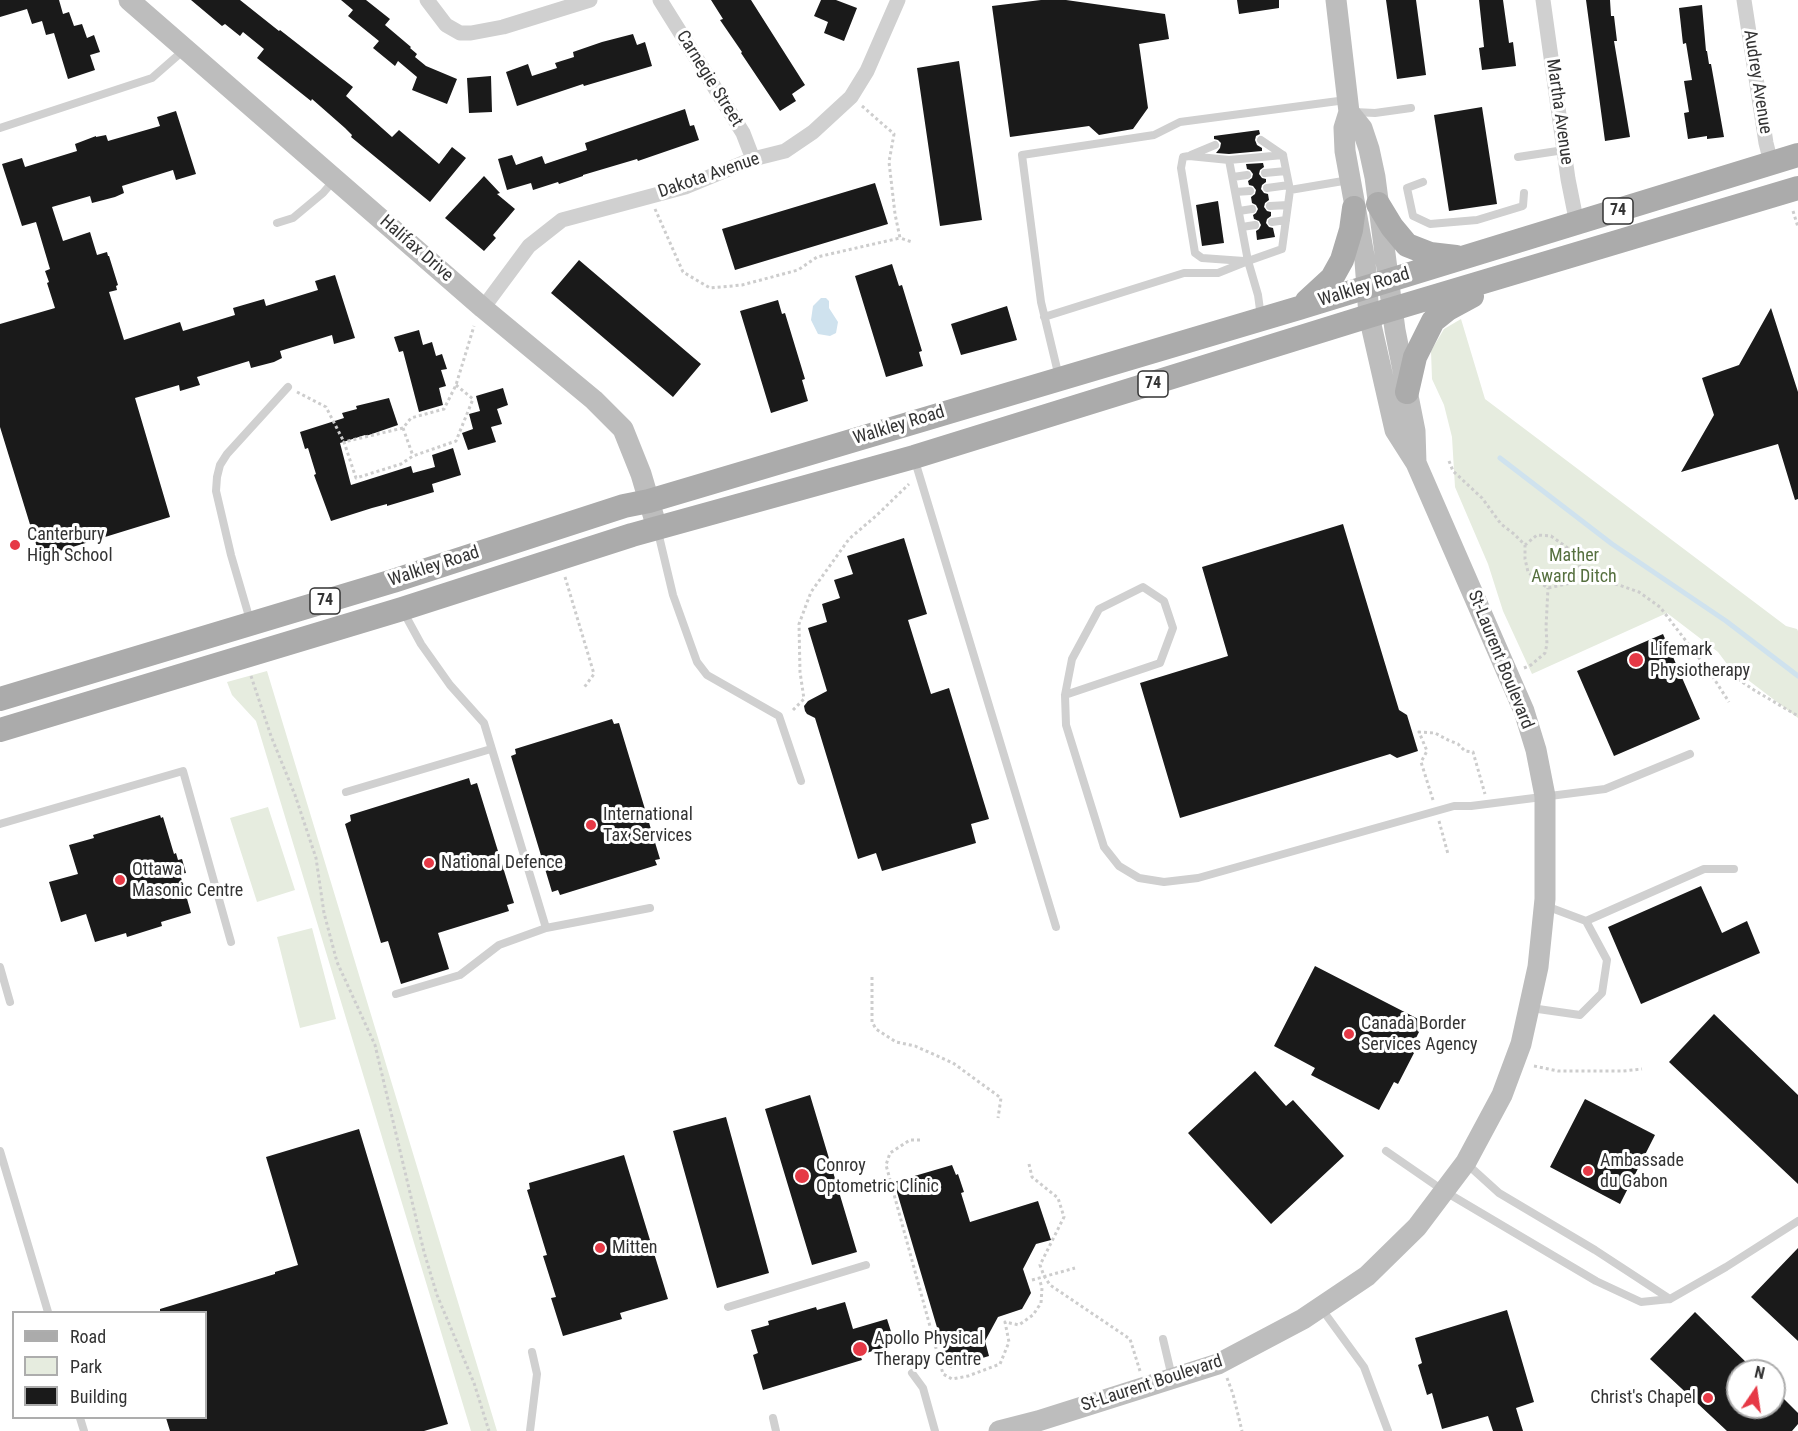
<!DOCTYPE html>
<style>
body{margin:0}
#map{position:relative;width:1798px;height:1431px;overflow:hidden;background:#fff;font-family:"Roboto Condensed",sans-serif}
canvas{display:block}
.legend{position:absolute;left:12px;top:1311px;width:195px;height:108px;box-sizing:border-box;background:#fff;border:2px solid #adadad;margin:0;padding:8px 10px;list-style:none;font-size:18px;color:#333}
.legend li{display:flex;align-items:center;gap:12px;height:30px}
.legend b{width:30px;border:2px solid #adadad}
.north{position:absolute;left:1726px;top:1359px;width:60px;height:60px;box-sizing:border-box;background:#fff;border:2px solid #adadad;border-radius:50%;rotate:13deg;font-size:16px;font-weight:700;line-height:24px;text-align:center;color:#333}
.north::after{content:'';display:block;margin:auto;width:21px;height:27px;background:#e63946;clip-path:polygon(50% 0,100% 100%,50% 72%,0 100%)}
</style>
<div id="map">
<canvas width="1798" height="1431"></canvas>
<ul class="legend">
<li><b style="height:8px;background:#ababab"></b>Road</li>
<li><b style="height:16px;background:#e6ecdf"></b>Park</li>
<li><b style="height:16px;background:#1a1a1a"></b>Building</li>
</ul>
<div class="north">N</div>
</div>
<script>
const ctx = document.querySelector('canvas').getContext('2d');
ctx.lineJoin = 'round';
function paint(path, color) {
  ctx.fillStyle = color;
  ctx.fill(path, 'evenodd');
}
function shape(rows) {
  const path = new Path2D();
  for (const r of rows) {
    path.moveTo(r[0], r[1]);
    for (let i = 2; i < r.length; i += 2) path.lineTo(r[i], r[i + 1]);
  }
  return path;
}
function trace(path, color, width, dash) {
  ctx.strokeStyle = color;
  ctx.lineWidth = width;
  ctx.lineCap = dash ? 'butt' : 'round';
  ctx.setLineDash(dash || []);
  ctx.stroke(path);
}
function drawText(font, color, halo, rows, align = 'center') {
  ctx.font = font + ' "Roboto Condensed",sans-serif';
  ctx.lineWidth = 6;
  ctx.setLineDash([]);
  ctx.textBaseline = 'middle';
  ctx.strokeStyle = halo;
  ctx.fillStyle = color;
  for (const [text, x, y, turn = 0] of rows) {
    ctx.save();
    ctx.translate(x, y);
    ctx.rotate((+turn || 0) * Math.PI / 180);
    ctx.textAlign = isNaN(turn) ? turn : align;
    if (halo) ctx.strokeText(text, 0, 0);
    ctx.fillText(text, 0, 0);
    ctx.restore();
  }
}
paint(shape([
 [1461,319,1485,399,1786,626,1797,629,1798,631,1798,718,1727,664,1718,652,1667,613,1532,674,1503,611,1488,564,1455,487,1452,437,1444,405,1432,379,1431,351,1444,329],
 [267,671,497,1431,471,1431,256,721,232,695,227,682],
 [268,807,295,890,257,902,230,818],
 [312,928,336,1019,300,1028,277,937]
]), '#e6ecdf');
paint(shape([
 [821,298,826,298,829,301,829,308,838,322,836,333,830,336,818,334,811,320,813,306]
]), '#cfe2ee');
trace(shape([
 [1500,458,1612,544,1726,621,1798,676]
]), '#cfe2ee', 5);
paint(shape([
 [0,0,59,0,63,14,69,12,74,26,82,24,87,38,94,35,100,52,90,55,95,70,68,79,54,33,46,35,42,21,32,24,27,9,0,17],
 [191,0,240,0,279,31,280,30,353,87,346,96,392,137,399,130,439,164,452,147,466,158,430,202,351,137,352,135,345,128,312,99,311,101,257,58,264,49,243,32,240,36,225,24,222,26],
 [341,0,366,0,390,19,385,25,411,47,410,48,417,54,415,57,426,66,457,79,447,104,412,90,417,77,398,61,395,66,373,48,379,41,348,16,353,10],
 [711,0,751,0,805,85,792,94,796,101,780,111,741,53,742,52,720,20,723,19],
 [821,0,836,0,857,8,844,41,824,33,828,22,814,16],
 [1041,0,1066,0,1165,14,1169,39,1139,44,1148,108,1133,129,1099,135,1089,126,1010,137,992,6],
 [1237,0,1279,0,1279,8,1239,14],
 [1386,0,1416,0,1426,75,1397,79],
 [1479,0,1503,0,1509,43,1513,42,1516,66,1482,70,1479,48,1484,47],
 [1586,0,1610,0,1611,16,1614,16,1617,41,1614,41,1630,137,1605,141],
 [1702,5,1706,51,1707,51,1709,64,1711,64,1724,137,1707,139,1707,136,1688,139,1684,113,1689,112,1684,81,1692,80,1686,43,1683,44,1679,8],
 [633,34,637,45,645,42,652,66,584,86,583,84,517,106,506,72,528,64,532,76,557,68,555,63,574,57,573,52,602,42],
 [959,61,982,220,940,226,917,68],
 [491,76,492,112,469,113,467,78],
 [1482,107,1497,204,1449,211,1434,115],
 [685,109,690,126,694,125,699,140,638,161,637,159,583,175,583,176,559,184,558,182,533,190,531,183,507,190,498,159,512,155,516,165,542,156,545,164,587,150,585,143],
 [176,111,196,174,176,180,173,170,122,186,124,193,115,197,92,203,90,196,52,207,63,241,90,232,97,255,107,252,108,256,109,256,118,285,116,286,117,290,109,292,124,340,180,322,183,331,235,315,233,308,264,299,266,306,318,290,315,281,335,275,355,338,334,344,332,335,280,351,282,358,274,362,251,368,249,361,197,377,200,385,180,391,179,385,135,398,170,517,40,557,0,427,0,324,55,308,47,283,49,282,45,271,50,269,36,222,22,226,2,164,22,158,25,167,77,151,75,144,96,136,96,137,106,135,108,141,160,126,157,117],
 [1259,130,1260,134,1256,136,1255,140,1257,145,1262,148,1262,151,1229,154,1216,153,1220,148,1221,143,1218,140,1214,139,1214,136],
 [1263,163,1264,167,1260,170,1259,174,1262,178,1266,179,1266,182,1262,185,1261,189,1264,193,1268,194,1269,200,1265,203,1264,207,1267,211,1271,212,1271,216,1267,219,1266,223,1269,227,1273,228,1275,237,1257,240,1256,231,1259,229,1261,225,1259,221,1254,219,1253,215,1256,213,1258,209,1256,205,1252,203,1251,197,1255,194,1256,190,1253,186,1249,185,1248,181,1252,178,1253,174,1250,170,1247,169,1246,164],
 [484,176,500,193,497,194,515,209,493,235,496,238,484,251,445,218],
 [875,183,888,224,735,270,722,229],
 [1218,201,1224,243,1202,246,1196,205],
 [579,260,701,364,673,397,551,293],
 [892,264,899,286,902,285,922,351,919,352,923,366,886,377,855,276],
 [778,300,782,314,785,313,805,379,802,380,808,401,771,413,740,311],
 [1007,306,1017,340,961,355,951,324],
 [1771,308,1798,392,1798,499,1795,500,1778,444,1681,472,1714,415,1702,378,1739,365],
 [419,330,423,345,432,342,436,356,442,354,447,369,441,370,446,386,439,388,443,405,419,412,403,351,399,352,394,337],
 [503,388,508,405,497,409,502,424,491,427,496,442,468,450,462,433,473,429,469,414,480,411,476,396],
 [389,398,398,425,366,436,365,435,340,443,351,485,411,466,413,473,435,467,432,455,453,448,461,475,432,484,434,492,387,506,387,504,372,508,331,521,314,475,316,474,308,448,305,449,300,432,344,418,342,413,357,409,356,406],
 [1343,524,1399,710,1407,715,1418,751,1397,758,1390,754,1180,818,1140,683,1228,656,1202,567],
 [904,538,927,614,908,620,931,694,949,688,989,819,971,824,976,843,882,871,876,853,858,859,815,718,807,714,805,711,804,706,808,701,827,691,808,628,827,622,822,604,840,598,834,580,853,574,847,556],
 [1663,634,1700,719,1614,756,1577,671],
 [612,719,614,724,619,723,660,859,655,860,657,865,560,895,558,890,552,892,511,756,516,754,515,749],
 [469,778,471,785,477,783,514,903,507,905,509,911,438,933,449,969,401,984,388,941,381,943,345,824,351,821,350,815],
 [160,815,161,818,163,817,174,854,176,853,178,860,182,859,186,873,180,874,191,913,161,922,162,926,127,937,126,933,95,942,86,914,61,922,49,882,78,874,69,845,94,838,93,835],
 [1701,886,1722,933,1747,921,1760,953,1641,1004,1608,927],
 [1315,966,1424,1022,1410,1050,1414,1053,1398,1084,1394,1082,1379,1110,1311,1075,1315,1068,1274,1046],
 [1714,1014,1798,1095,1798,1184,1669,1062],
 [1255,1071,1286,1106,1293,1100,1344,1156,1271,1224,1188,1133],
 [810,1095,857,1252,812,1265,765,1109],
 [1585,1099,1655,1135,1620,1204,1550,1167],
 [726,1117,769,1273,717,1288,673,1131],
 [359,1129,448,1424,424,1431,170,1431,166,1418,206,1418,206,1312,160,1312,160,1309,275,1274,275,1272,298,1265,266,1157],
 [624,1155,668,1299,620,1313,622,1319,563,1336,551,1298,556,1297,543,1256,547,1255,527,1190,530,1189,529,1183],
 [952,1165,956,1175,958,1174,964,1192,961,1193,970,1222,1038,1201,1051,1240,1036,1244,1023,1269,1031,1293,1022,1309,998,1317,985,1341,989,1356,949,1368,894,1182],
 [1798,1248,1798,1341,1751,1297],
 [845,1302,853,1329,887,1319,895,1344,860,1355,862,1360,763,1390,753,1355,758,1353,751,1330,769,1325,768,1321,816,1307,817,1310],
 [1507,1310,1534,1402,1516,1408,1523,1431,1493,1431,1488,1416,1442,1429,1432,1393,1427,1395,1418,1365,1422,1363,1415,1338],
 [1695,1312,1755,1371,1738,1371,1738,1407,1774,1407,1774,1389,1798,1413,1798,1424,1792,1431,1727,1431,1650,1359]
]), '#1a1a1a');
trace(shape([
 [862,106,894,134,889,162,895,214,900,238,912,242],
 [655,209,683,272,710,288,742,285,798,270,817,257,900,238],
 [1793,211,1798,227],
 [456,385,473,399,456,441,413,456,401,464,356,478,344,442,403,428,411,418,444,409,456,385,474,326],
 [297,392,326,407,344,442],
 [403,428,413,456],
 [1449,461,1453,471,1482,498,1501,524,1514,534,1525,545,1525,559,1528,572,1539,582,1548,588,1571,583,1581,572,1578,559,1569,549,1551,536,1537,535,1525,545],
 [1581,572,1639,592,1660,607,1709,671,1729,702],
 [565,577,594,674,583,689],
 [1524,668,1531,665,1545,653,1547,644,1546,627,1548,588],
 [1709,671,1733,676,1754,690,1798,716],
 [251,676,271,736,295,795,316,858,324,913,337,962,375,1045,424,1252,437,1295,474,1383,489,1431],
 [793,710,804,699,800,672,799,624,811,592,849,539,877,515,909,484],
 [1433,800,1421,762,1427,751,1419,732,1435,733,1448,740,1458,744,1465,751,1473,752,1485,794],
 [1439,821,1448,854],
 [872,977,872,1022,876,1029,896,1042,915,1046,953,1063,1001,1098,998,1118],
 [1534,1066,1558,1071,1623,1071,1642,1069],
 [920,1140,910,1140,890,1153,886,1165,943,1374,952,1379,968,1376,1000,1364,1009,1342,1005,1322,1019,1325,1033,1315,1041,1303,1042,1288,1039,1278],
 [1029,1164,1032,1177,1058,1198,1064,1217,1040,1265,1044,1276,1050,1285,1130,1339,1140,1371],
 [1032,1280,1075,1268],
 [1227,1378,1233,1394,1242,1431]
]), '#cdcdcd', 3, [3, 3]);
trace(shape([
 [1354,112,1375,113,1411,108],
 [0,128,152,78,184,50],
 [1261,140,1283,155],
 [1191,155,1215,145],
 [1518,157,1564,150],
 [1229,160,1189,156,1183,157,1181,168,1195,253,1202,258,1244,261],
 [1265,173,1286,171],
 [1233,177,1247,175],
 [1423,182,1407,188,1413,216,1430,224,1477,220,1523,206,1524,193],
 [1267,188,1289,185],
 [1235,192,1250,191],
 [1270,206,1288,205],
 [1239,211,1252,209],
 [1272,222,1286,220],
 [277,223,293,218,323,193,335,179],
 [1242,227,1255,225],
 [1248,261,1229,160,1283,155,1290,190],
 [1044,317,1184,273,1218,273,1248,261],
 [1261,317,1258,295,1248,261,1282,249,1290,190,1349,180],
 [1059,377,1041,302,1022,155,1154,135,1180,122,1346,100],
 [915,461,1056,927],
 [658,532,673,595,697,662,707,675,779,716,801,781],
 [403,611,421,644,450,685,484,723,546,928],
 [250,620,231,555,216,491,217,477,220,465,227,454,288,387],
 [1065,695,1160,663,1173,628,1164,601,1143,587,1099,609,1072,659,1065,695,1066,725,1104,847,1119,866,1139,878,1164,882,1198,878,1454,806,1471,806,1605,789,1690,754],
 [346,792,491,749],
 [0,824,183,771,231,942],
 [1586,921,1704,869,1734,869],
 [0,967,10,1002],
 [396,994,460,975,499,945,546,928,650,908],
 [1531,1008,1580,1015,1602,993,1607,960,1586,921,1546,906],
 [0,1151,48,1312],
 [1386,1151,1444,1191,1596,1281,1641,1302,1670,1299,1726,1267,1798,1221],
 [1467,1164,1499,1193,1595,1250,1670,1299],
 [728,1307,866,1265],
 [1321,1308,1364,1367,1388,1431],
 [1163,1339,1172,1377],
 [912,1373,923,1388,935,1431],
 [80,1418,84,1431],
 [773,1418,776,1431],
 [530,1431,537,1374,532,1352]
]), '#d0d0d0', 8);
trace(shape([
 [427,0,446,25,460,33,471,33,503,27,590,0],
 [660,0,743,133,753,159],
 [1543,0,1568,179,1577,224],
 [1744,0,1766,143,1771,163],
 [483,308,529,246,562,220,685,187,753,159,785,151,813,132,851,97,867,71,898,0]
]), '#d0d0d0', 15);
trace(shape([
 [129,0,483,308,594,400,623,429,641,474,657,528],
 [1349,112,1362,128,1369,149,1375,177,1395,330,1415,431,1416,463],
 [999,1431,1038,1421,1218,1364,1303,1319,1367,1276,1417,1227,1466,1162,1502,1095,1521,1044,1538,967,1545,899,1545,796,1536,750,1524,711,1416,463,1395,430,1369,316,1365,261,1345,151,1344,128,1349,112,1336,0]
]), '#bdbdbd', 21);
trace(shape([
 [1378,204,1392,227,1407,245,1430,254,1456,257],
 [1307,301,1332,278,1342,260,1351,230,1354,208],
 [1407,392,1415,357,1433,321,1448,309,1472,296],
 [0,699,393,581,624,506,649,501,1299,308,1798,155],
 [0,730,402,609,632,535,914,457,1369,316,1798,188]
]), '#ababab', 24);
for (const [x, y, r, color] of [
 [15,545,6,"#e63946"],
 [1636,660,8,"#e63946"],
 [591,825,6,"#e63946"],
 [429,863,6,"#e63946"],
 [120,880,6,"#e63946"],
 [1349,1034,6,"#e63946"],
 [1588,1171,6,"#e63946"],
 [802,1176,8,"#e63946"],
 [600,1248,6,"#e63946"],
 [860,1349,8,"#e63946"],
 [1708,1398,6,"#e63946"]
]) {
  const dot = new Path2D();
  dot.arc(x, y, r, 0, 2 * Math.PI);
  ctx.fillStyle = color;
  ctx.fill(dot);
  trace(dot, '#fff', 2);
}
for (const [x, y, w] of [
 [1618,211,30],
 [1153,384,30],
 [325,601,30]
]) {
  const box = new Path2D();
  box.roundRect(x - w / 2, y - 13, w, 26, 4.5);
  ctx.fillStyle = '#fff';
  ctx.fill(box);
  trace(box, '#333', 1.5);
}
drawText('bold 16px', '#333', null, [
 ["74",1618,211],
 ["74",1153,384],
 ["74",325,601]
]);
drawText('18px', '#333', '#fff', [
 ["Carnegie Street",709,79,58],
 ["Audrey Avenue",1757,82,81],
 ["Martha Avenue",1559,112,82],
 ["Dakota Avenue",709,176,-19],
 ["Halifax Drive",416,249,41],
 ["Walkley Road",1364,288,-17],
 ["Walkley Road",899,426,-17],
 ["Walkley Road",434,567,-18],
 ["St-Laurent Boulevard",1500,660,68],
 ["St-Laurent Boulevard",1152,1384,-18]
]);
drawText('18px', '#333', '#fff', [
 ["Canterbury",27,535],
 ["High School",27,556],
 ["Lifemark",1650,650],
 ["Physiotherapy",1650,671],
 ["International",603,815],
 ["Tax Services",603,836],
 ["National Defence",441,863],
 ["Ottawa",132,870],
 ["Masonic Centre",132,891],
 ["Canada Border",1361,1024],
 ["Services Agency",1361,1045],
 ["Ambassade",1600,1161],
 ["du Gabon",1600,1182],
 ["Conroy",816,1166],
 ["Optometric Clinic",816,1187],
 ["Mitten",612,1248],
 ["Apollo Physical",874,1339],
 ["Therapy Centre",874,1360],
 ["Christ's Chapel",1696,1398,"right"]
], 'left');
drawText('18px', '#56703f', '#fff', [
 ["Mather",1574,556],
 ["Award Ditch",1574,577]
]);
</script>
